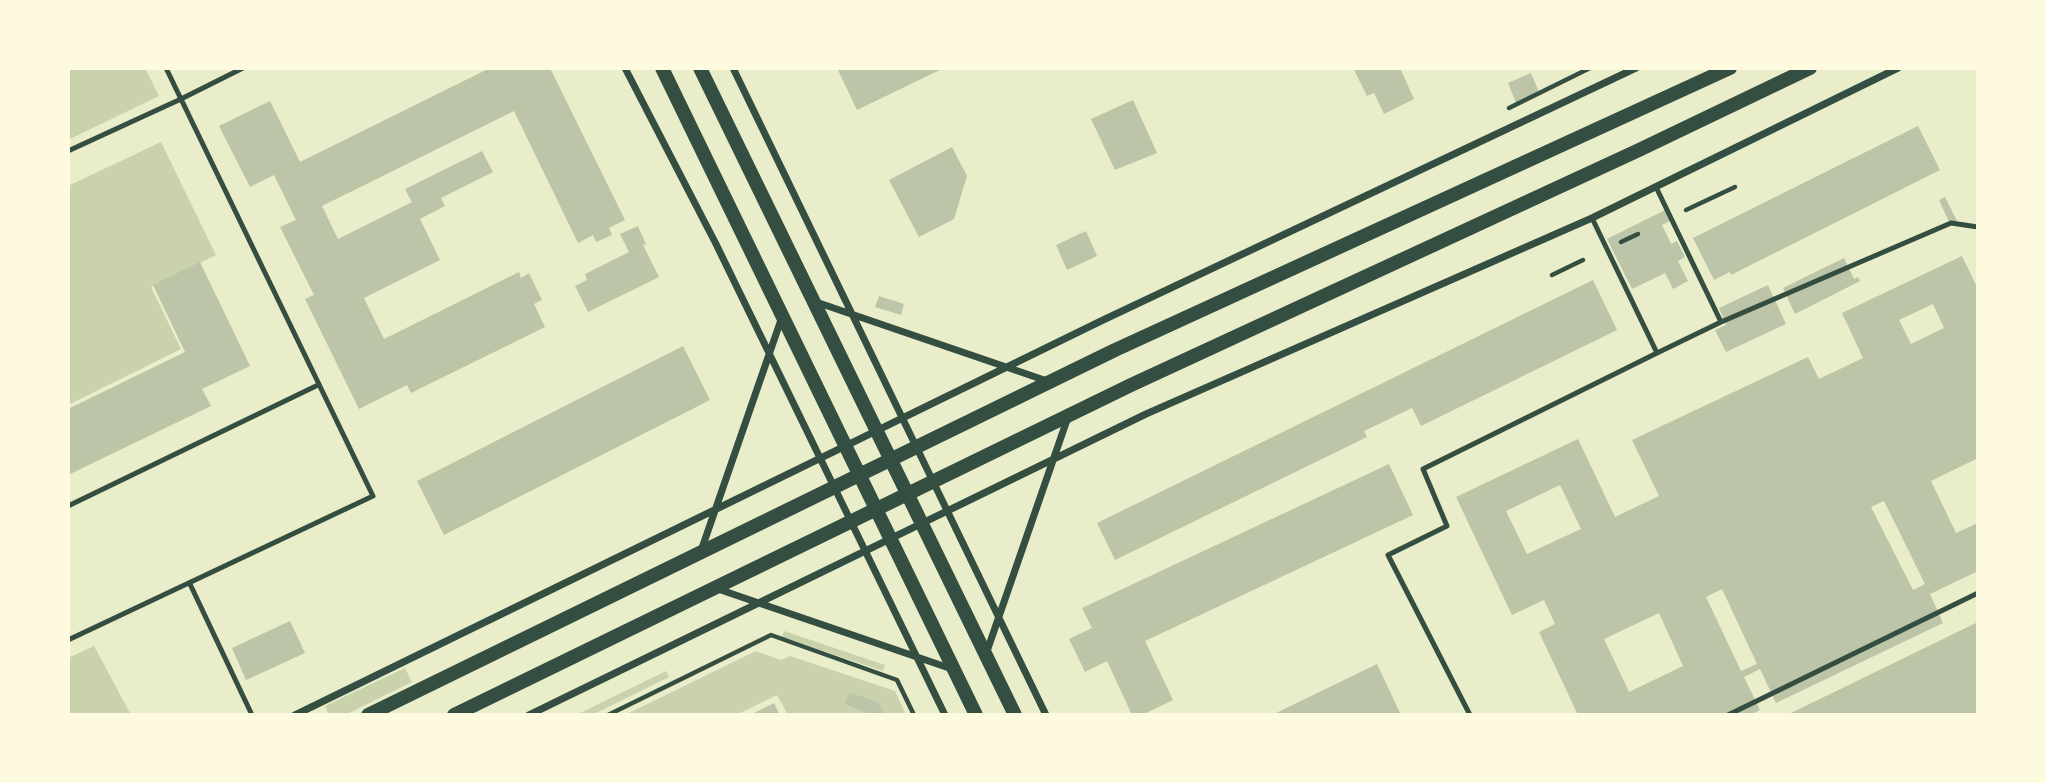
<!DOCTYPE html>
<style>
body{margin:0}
#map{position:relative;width:2046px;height:783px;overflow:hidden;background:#e9edc9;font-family:Barlow,sans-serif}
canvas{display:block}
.frame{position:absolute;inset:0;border:70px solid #fefae0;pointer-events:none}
</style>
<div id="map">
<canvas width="2046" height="783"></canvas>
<div class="frame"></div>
</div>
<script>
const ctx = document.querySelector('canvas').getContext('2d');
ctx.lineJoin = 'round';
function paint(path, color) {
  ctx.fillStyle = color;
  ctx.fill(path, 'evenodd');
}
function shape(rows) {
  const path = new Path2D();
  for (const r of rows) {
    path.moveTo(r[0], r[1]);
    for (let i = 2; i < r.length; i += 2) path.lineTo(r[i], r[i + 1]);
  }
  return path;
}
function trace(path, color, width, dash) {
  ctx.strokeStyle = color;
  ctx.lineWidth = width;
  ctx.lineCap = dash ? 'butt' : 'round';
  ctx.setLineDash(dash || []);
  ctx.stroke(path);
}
paint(shape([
 [68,68,145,68,159,96,68,140],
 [161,142,216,255,151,287,181,349,68,405,68,186],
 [784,631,885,665,883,671,782,637],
 [94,646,131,715,68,715,68,658],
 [756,651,781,660,790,656,895,691,906,715,885,715,879,702,849,692,844,704,871,715,788,715,777,695,736,715,625,715],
 [405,668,412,682,345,715,329,715,325,706],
 [666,671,669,677,592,715,576,715]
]), '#cad2ad');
paint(shape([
 [490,68,550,68,625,220,609,228,612,235,596,242,593,235,578,243,514,111,322,206,338,239,412,202,405,189,482,151,493,172,441,198,445,206,420,219,440,260,364,298,384,339,519,272,521,278,529,273,542,300,534,304,545,327,411,393,407,385,359,409,305,299,314,295,280,227,296,220,274,175,250,187,219,126,270,101,300,162],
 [837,68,944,68,857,110],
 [1353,68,1400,68,1414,99,1384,114,1374,93,1367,96],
 [1531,73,1539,92,1516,103,1508,83],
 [1133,100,1157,153,1115,170,1091,119],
 [1918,126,1940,170,1731,275,1730,272,1714,280,1693,238],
 [952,147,967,176,954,219,919,237,889,180],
 [1945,197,1957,221,1950,224,1939,200],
 [1667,209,1672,220,1662,225,1671,244,1677,241,1685,257,1678,261,1688,281,1673,289,1665,273,1632,289,1607,239],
 [638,226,646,244,643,245,659,277,588,312,575,286,587,280,585,274,629,252,620,234],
 [1086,231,1097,256,1067,270,1056,245],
 [1962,256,1978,289,1978,458,1931,481,1956,533,1978,523,1978,571,1930,594,1943,623,1776,703,1760,669,1744,677,1760,710,1750,715,1578,715,1539,632,1555,624,1544,600,1512,615,1456,497,1578,439,1615,517,1659,496,1632,440,1808,357,1819,379,1863,358,1842,313],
 [1933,304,1944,328,1911,344,1899,320],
 [1560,485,1581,529,1527,554,1506,511],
 [1884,501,1925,584,1913,590,1871,507],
 [1722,589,1757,664,1741,671,1706,597],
 [1659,613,1683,666,1629,692,1604,639],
 [1844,258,1854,279,1858,277,1860,281,1795,314,1783,288],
 [200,262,250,366,202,389,211,406,68,475,68,409,185,352,153,285],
 [1593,280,1617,330,1421,426,1412,408,1364,431,1367,437,1115,560,1097,523],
 [1768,285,1786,324,1726,352,1715,330,1726,325,1719,308],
 [879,296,904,304,901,315,875,307],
 [683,346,710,400,444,535,417,481],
 [1389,464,1413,515,1145,641,1173,700,1142,715,1132,715,1107,661,1085,672,1069,639,1092,628,1082,608],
 [290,621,305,653,246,680,232,648],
 [1978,622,1978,715,1787,715],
 [1377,664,1401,715,1272,715],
 [849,692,879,702,885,715,871,715,844,704],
 [774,703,780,715,750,715]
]), '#bcc5a7');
trace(shape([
 [1509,108,1590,68],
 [1686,210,1735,187],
 [1621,242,1638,234],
 [1552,275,1583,260],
 [608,715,771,635,897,680,914,715]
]), '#344e41', 4.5);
trace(shape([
 [166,68,181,99,243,68],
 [68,151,181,99,373,496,68,640],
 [1656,187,1721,322,1951,223,1978,227],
 [1657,353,1721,322],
 [68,506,318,385],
 [190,584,252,715],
 [1470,715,1388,555,1447,526,1423,469,1657,353,1592,218],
 [1728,715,1978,593]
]), '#344e41', 5);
trace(shape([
 [625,68,716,244,945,715],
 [733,68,1046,715],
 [816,302,1050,382],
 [701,551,782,317],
 [715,588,952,669],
 [986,654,1068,417],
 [295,715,1101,321,1636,68],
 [529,715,1146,414,1592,218,1898,68]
]), '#344e41', 7);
trace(shape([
 [662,68,976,715],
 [700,68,1015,715],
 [368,715,1115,350,1730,68],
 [454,715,1131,385,1639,150,1810,68]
]), '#344e41', 14);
</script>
